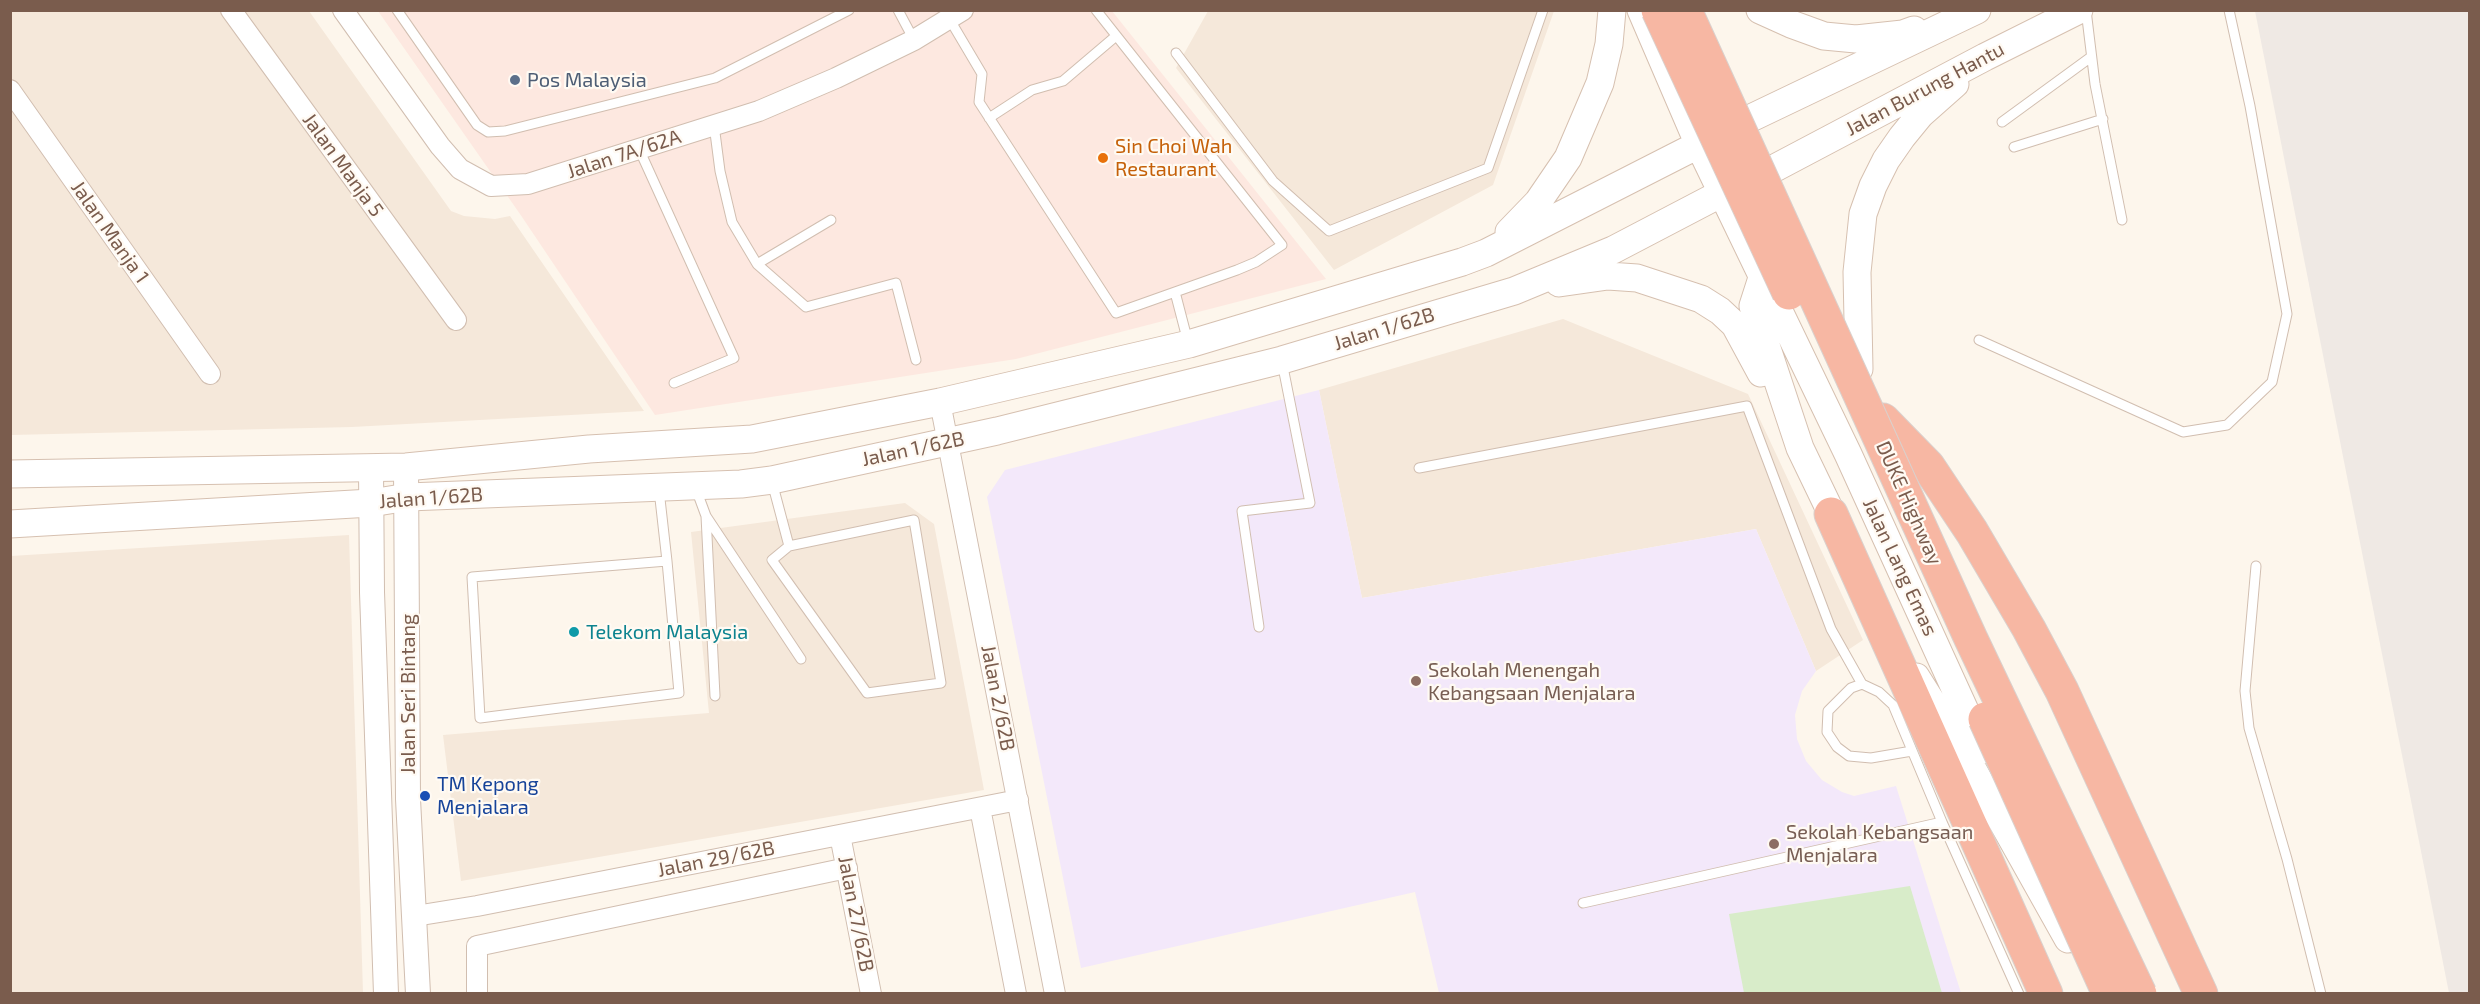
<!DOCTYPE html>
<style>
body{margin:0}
#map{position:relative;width:2480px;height:1004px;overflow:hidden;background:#fdf6ec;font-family:"Exo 2",sans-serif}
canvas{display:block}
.frame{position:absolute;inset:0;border:12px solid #7a5c4d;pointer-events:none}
</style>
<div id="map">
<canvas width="2480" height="1004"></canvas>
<div class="frame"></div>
</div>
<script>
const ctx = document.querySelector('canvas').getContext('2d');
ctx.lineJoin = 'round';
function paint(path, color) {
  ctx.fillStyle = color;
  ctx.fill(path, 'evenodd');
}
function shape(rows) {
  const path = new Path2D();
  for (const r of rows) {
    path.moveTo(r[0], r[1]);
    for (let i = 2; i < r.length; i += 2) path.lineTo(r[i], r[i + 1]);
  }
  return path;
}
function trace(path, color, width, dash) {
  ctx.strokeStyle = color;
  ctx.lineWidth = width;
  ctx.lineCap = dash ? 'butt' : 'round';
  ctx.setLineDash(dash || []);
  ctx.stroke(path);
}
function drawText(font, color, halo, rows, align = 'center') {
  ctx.font = font + ' "Exo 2",sans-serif';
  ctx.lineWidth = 4.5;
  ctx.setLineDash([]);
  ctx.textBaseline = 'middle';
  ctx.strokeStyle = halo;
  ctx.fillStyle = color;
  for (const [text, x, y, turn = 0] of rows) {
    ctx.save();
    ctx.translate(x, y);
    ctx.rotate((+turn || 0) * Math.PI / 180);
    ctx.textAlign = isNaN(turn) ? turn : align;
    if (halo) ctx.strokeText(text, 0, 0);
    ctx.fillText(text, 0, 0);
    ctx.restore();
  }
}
paint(shape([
 [10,11,309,11,451,211,464,216,495,219,510,216,644,411,352,427,11,435],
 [1208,11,1554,11,1493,185,1334,270,1176,68],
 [1563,319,1748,394,1863,640,1816,671,1756,529,1362,598,1319,390],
 [905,503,934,524,984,790,461,881,443,735,709,713,691,532],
 [349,535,363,993,11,993,11,556]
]), '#f5e8da');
paint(shape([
 [378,11,1112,11,1326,279,1016,359,655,415,520,214]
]), '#fde8e0');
paint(shape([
 [2255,11,2469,11,2469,993,2449,993]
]), '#efe9e4');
paint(shape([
 [1319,390,1362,598,1756,529,1816,671,1802,691,1795,715,1797,739,1806,761,1822,780,1842,792,1854,796,1896,786,1961,993,1439,993,1415,892,1081,968,987,497,1005,470]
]), '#f3e8fa');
paint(shape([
 [1910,886,1942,993,1744,993,1729,914]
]), '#d8ecc9');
const service = shape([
 [397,10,477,125,488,132,505,131,715,78,849,10],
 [898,10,914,40],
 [2086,10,2095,84,2122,220],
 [950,20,982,74,979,102,1116,313,1237,270,1256,262,1282,245,1096,10],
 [1176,53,1273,181,1329,231,1488,168,1543,10],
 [989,118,1032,90,1063,81,1116,36],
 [2002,122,2091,57],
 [714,125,720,171,732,222,757,264,806,307,896,283,916,360],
 [2014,147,2103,119],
 [639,149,734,358,674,383],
 [757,264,831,220],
 [1175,292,1188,342],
 [1979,340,2183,432,2227,425,2272,382,2287,314,2250,106,2229,10],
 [1419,468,1747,406,1831,629,1862,684,1879,692,1893,705,1942,822],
 [772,482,789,546,914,520,941,683,867,693,772,560,789,546],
 [696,489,706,516,801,659],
 [659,490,667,561,679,693,480,718,472,577,667,561],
 [706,516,715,696],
 [2256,566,2245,691,2249,728,2287,859,2321,994],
 [1259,627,1242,511,1310,503,1282,362],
 [1862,684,1851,688,1828,711,1827,732,1837,747,1849,756,1871,758,1912,751],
 [1583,903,1942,822,2019,994]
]);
const minor = shape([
 [231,10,456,320],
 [343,10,440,146,460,169,491,186,528,184,759,111,836,78,914,40,963,10],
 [10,90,210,374],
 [940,402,1055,994],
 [980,808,1016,994],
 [840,835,871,994],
 [415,916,477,906,1018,800],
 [477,994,477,946,847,868]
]);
const tertiary = shape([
 [406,467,408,799,418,994],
 [371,468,372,592,386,994]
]);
const secondary = shape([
 [1641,10,1699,145,1848,454,1983,750],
 [1760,10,1791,24,1824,36,1856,39,1903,34,1914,30],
 [1509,232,1538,202,1568,158,1600,83,1609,44,1612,10],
 [1762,278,1753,306,1800,448,1840,531],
 [1559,283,1608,276,1637,278,1701,299,1720,311,1735,325,1761,373],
 [1859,369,1857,272,1863,214,1873,186,1886,160,1902,137,1920,115,1955,84],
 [10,474,406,467,589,449,752,439,940,402,1189,344,1462,262,1486,253,1749,119,1977,10],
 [10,524,371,503,408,497,741,484,772,480,997,431,1282,360,1514,291,1613,250,1722,193,1773,169,1985,57,2079,10],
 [1916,677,1962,750,2068,939]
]);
const motorway = shape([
 [1883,420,1928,466,1972,532,2029,629,2062,691,2201,994],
 [1831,514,2046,994]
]);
trace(service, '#d1beb0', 11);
trace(minor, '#d1beb0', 22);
trace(tertiary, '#d1beb0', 26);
trace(secondary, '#d6c0b0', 29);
trace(motorway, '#dad1cd', 35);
trace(service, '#fff', 9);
trace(minor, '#fff', 20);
trace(tertiary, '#fff', 24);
trace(secondary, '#fff', 27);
trace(motorway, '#f7b7a3', 33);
const motorwayBridge = shape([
 [1658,10,1789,293],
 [1685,10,1971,639,2140,994],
 [1985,719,2109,994]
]);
trace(motorwayBridge, '#dad1cd', 35, []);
trace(motorwayBridge, '#f7b7a3', 33);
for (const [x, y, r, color] of [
 [515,80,6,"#5c6f8a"],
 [1103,158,6,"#e8710a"],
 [574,632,6,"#0f9aa8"],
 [1416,681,6,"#8d6e63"],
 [425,796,6,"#1a4fb4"],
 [1774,844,6,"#8d6e63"]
]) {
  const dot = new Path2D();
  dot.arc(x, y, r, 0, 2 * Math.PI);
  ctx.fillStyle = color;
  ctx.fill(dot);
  trace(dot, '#fffaf3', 2);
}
drawText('20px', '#4e5e75', '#fffaf3', [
 ["Pos Malaysia",527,80]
], 'left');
drawText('20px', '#7a5c4d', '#fffaf3', [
 ["Jalan Burung Hantu",1925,89,-28],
 ["Jalan 7A/62A",624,154,-18],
 ["Jalan Manja 5",343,165,54],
 ["Jalan Manja 1",110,232,55],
 ["Jalan 1/62B",1384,329,-17],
 ["Jalan 1/62B",913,449,-12],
 ["Jalan 1/62B",431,498,-4],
 ["DUKE Highway",1909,503,66],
 ["Jalan Lang Emas",1900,567,65],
 ["Jalan Seri Bintang",408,694,-90],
 ["Jalan 2/62B",998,698,79],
 ["Jalan 29/62B",716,859,-11],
 ["Jalan 27/62B",856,914,79]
]);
drawText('20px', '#c56008', '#fffaf3', [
 ["Sin Choi Wah",1115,146],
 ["Restaurant",1115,169]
], 'left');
drawText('20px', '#0d838f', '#fffaf3', [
 ["Telekom Malaysia",586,632]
], 'left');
drawText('20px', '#785e54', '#fffaf3', [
 ["Sekolah Menengah",1428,670],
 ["Kebangsaan Menjalara",1428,693],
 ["Sekolah Kebangsaan",1786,832],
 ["Menjalara",1786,855]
], 'left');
drawText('20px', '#164399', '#fffaf3', [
 ["TM Kepong",437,784],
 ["Menjalara",437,807]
], 'left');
</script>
